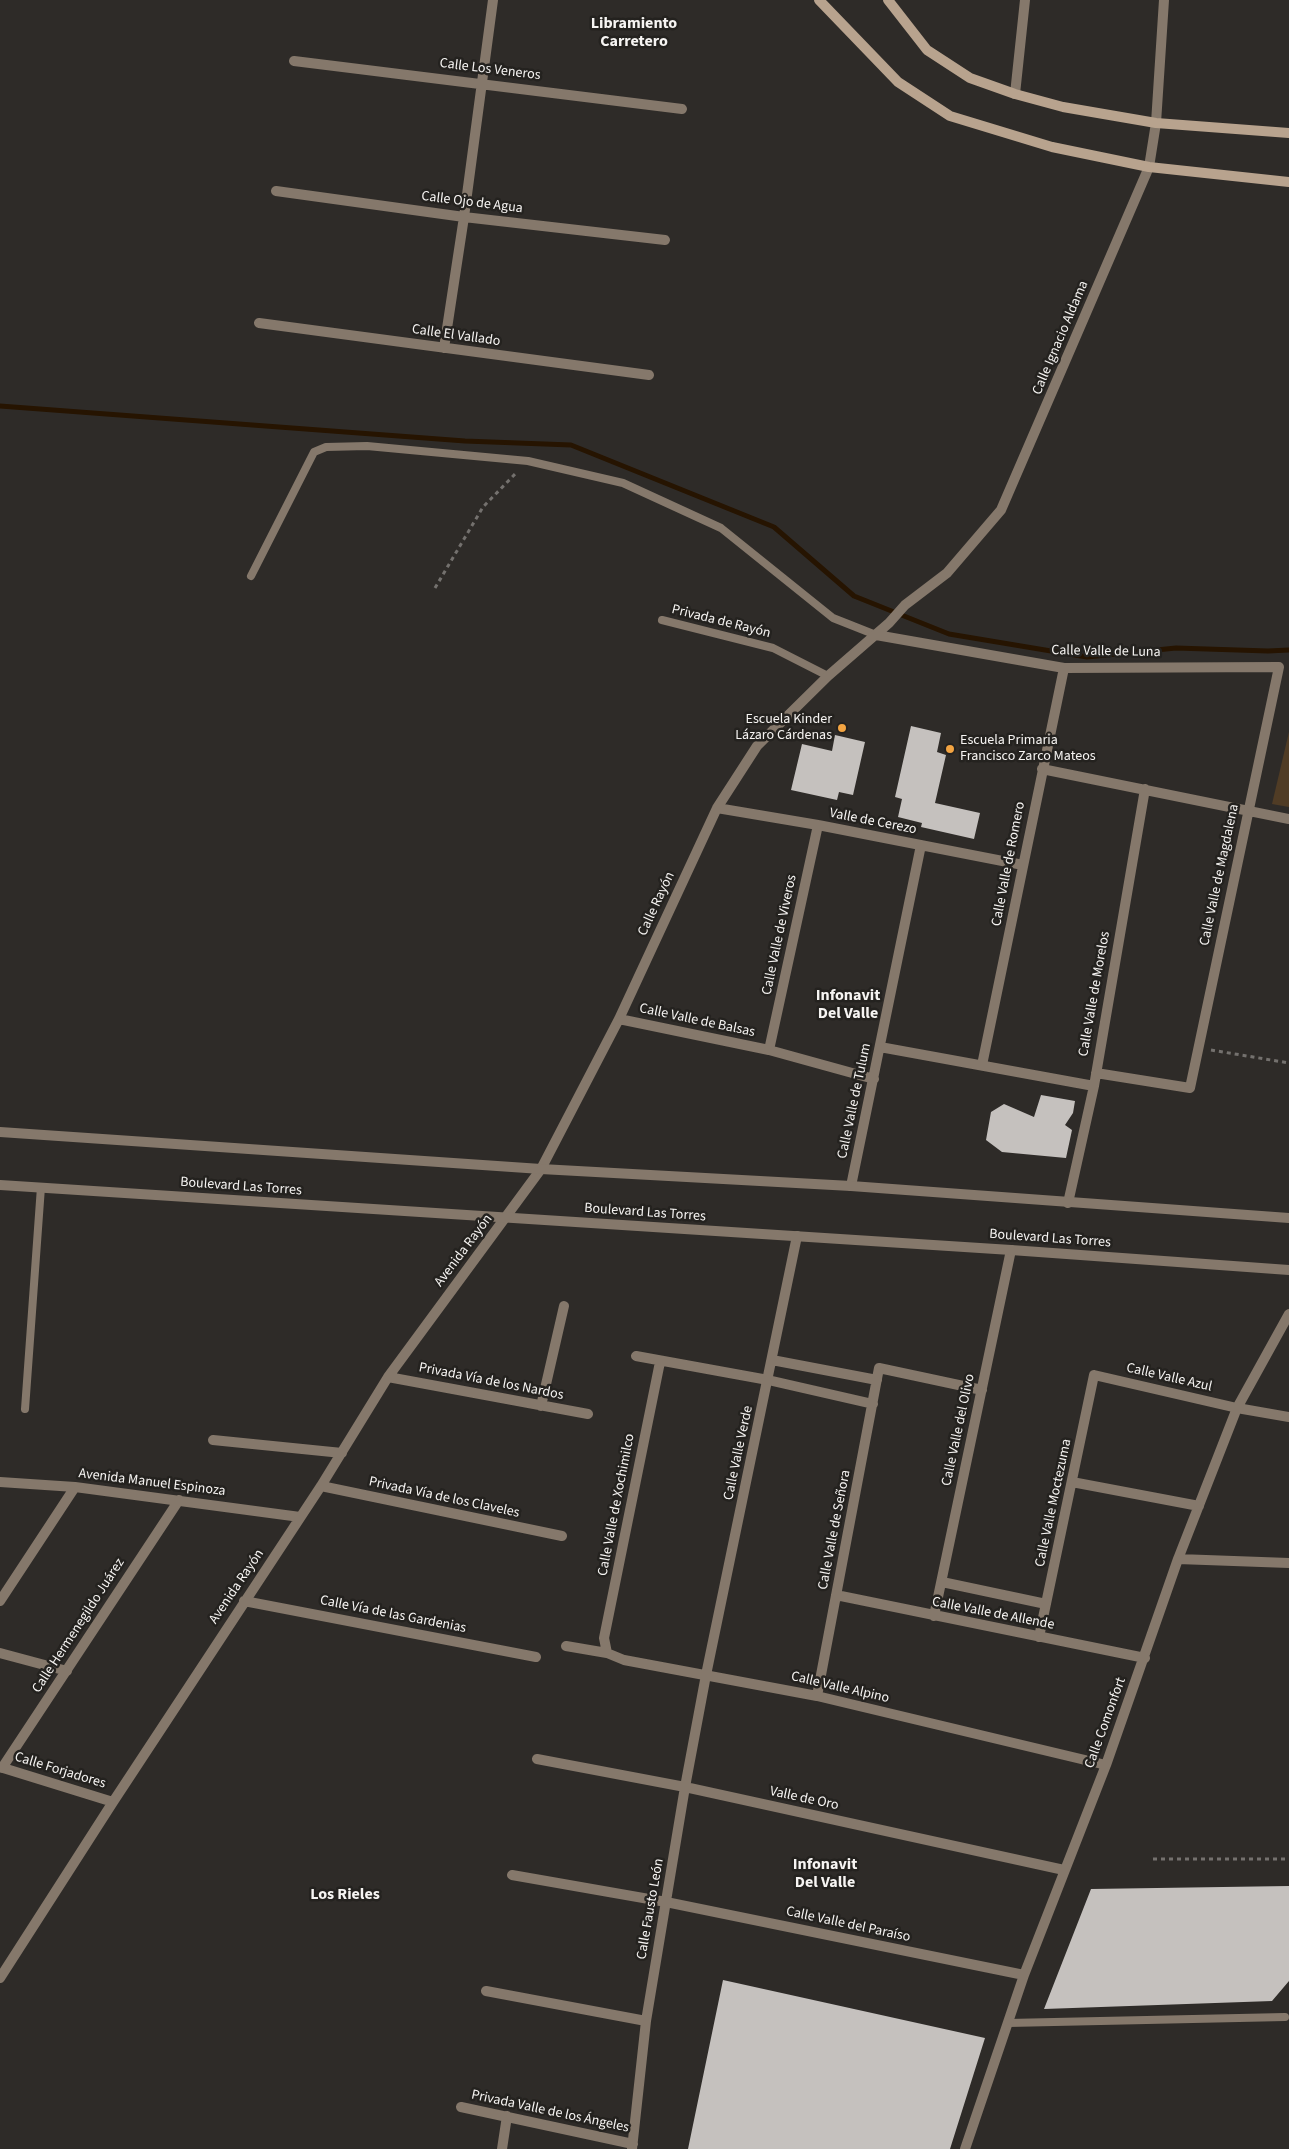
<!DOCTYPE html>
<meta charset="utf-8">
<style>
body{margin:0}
canvas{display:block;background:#2e2b28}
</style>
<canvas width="1289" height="2149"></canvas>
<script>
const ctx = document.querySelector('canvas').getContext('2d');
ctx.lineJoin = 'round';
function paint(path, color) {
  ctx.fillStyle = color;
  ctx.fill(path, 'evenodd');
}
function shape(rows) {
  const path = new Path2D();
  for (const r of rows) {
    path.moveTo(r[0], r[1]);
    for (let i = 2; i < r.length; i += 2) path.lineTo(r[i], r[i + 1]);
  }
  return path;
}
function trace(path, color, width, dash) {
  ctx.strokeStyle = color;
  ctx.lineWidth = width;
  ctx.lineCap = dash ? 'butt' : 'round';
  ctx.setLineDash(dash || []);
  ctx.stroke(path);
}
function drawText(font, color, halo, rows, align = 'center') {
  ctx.font = font + ' "Source Sans 3",sans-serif';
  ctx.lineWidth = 5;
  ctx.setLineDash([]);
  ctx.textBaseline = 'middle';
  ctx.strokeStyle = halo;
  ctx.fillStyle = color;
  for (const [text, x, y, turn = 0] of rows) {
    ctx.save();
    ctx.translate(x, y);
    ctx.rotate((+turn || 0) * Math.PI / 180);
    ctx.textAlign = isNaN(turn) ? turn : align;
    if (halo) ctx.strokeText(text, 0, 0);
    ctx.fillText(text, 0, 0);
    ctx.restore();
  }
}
paint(shape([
 [1289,732,1289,807,1272,804]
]), '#503c25');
trace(shape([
 [0,406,465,441,571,445,774,527,854,596,949,634,1087,657,1176,648,1268,651,1289,650]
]), '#261401', 5);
paint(shape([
 [911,726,941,733,937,752,946,755,935,803,980,813,974,839,921,827,922,823,898,817,902,799,895,797],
 [835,735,865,742,853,795,839,792,837,800,791,790,802,744,832,751],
 [1041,1095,1075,1101,1073,1113,1065,1125,1072,1130,1066,1158,1002,1152,986,1140,991,1112,1004,1104,1034,1117],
 [1289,1886,1289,1981,1272,2001,1044,2009,1091,1889],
 [723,1980,985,2038,950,2149,688,2149]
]), '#c5c1be');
trace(shape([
 [435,588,483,507,517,472],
 [1211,1050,1289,1063],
 [1153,1859,1289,1859]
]), '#74716e', 3, [4, 4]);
trace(shape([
 [251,576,314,452,326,447,367,446,528,461,623,483,721,528,833,618,876,635],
 [662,620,773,648,828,676],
 [25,1409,41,1187],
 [1008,2023,1285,2017]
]), '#85786b', 8);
trace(shape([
 [294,61,682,109],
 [1015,94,1025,0],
 [276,191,464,217,665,240],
 [259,323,649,375],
 [444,348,464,217,493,0],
 [876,635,1064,668,1279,667,1190,1088,1096,1073],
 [1042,769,1289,819],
 [717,808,818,825,1023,865],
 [619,1019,769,1050,874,1079],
 [880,1047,1094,1086],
 [769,1050,818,825],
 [982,1065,1064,668],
 [851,1186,921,845],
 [1068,1203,1094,1086,1145,789],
 [636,1356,768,1380,873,1404],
 [772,1360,877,1380],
 [388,1377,588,1414],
 [541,1406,564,1306],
 [213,1440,342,1453],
 [0,1482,75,1487,300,1517],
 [1072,1482,1199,1506],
 [321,1486,562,1536],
 [1178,1559,1289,1563],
 [942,1582,1046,1604],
 [836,1595,1145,1658],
 [0,1601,75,1487],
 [244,1601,536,1657],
 [934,1616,1011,1250],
 [1039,1637,1094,1375,1237,1408,1289,1417],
 [566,1646,607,1653,624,1660,817,1696,1106,1765],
 [0,1653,67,1671],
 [607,1653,604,1638,660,1362],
 [817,1696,879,1368,982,1390],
 [537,1759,685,1787,1064,1870],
 [0,1767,113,1802],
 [2,1768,179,1500],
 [512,1875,666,1902,1024,1975],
 [0,1978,113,1802,321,1486,388,1377,541,1169,619,1019,717,808,757,746,828,676,889,623,905,605,947,573,1001,510,1149,167,1156,123,1164,0],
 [486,1991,646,2021],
 [461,2107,633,2144],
 [502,2149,507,2116],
 [632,2149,646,2021,685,1787,706,1675,797,1236],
 [965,2149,1024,1975,1106,1765,1178,1559,1237,1408,1289,1314]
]), '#85786b', 10);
trace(shape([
 [0,1132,541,1169,851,1186,1289,1218],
 [0,1185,1011,1250,1289,1270]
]), '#85786b', 10);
trace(shape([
 [819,0,898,82,950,116,1052,147,1149,167,1289,182],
 [888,0,927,50,970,78,1015,94,1063,107,1156,123,1289,133]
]), '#b8a38e', 10);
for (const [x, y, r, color] of [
 [842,728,5,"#f3a442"],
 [950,749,5,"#f3a442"]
]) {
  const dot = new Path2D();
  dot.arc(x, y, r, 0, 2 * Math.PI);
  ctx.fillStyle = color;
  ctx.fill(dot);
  trace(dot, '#24221f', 2);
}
drawText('14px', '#f6f4f2', '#24221f', [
 ["Calle Los Veneros",490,70,7],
 ["Calle Ojo de Agua",472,203,7],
 ["Calle El Vallado",456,336,8],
 ["Calle Ignacio Aldama",1061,338,-67],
 ["Privada de Rayón",721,622,14],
 ["Calle Valle de Luna",1106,652,1],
 ["Valle de Cerezo",873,822,11],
 ["Calle Valle de Romero",1009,864,-79],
 ["Calle Valle de Magdalena",1220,875,-78],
 ["Calle Rayón",657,904,-65],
 ["Calle Valle de Viveros",780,935,-78],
 ["Calle Valle de Morelos",1095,994,-80],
 ["Calle Valle de Balsas",697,1021,12],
 ["Calle Valle de Tulum",855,1101,-78],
 ["Boulevard Las Torres",241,1187,4],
 ["Boulevard Las Torres",645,1213,4],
 ["Boulevard Las Torres",1050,1239,4],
 ["Avenida Rayón",464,1251,-53],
 ["Calle Valle Azul",1169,1378,13],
 ["Privada Vía de los Nardos",491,1382,11],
 ["Calle Valle del Olivo",959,1430,-78],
 ["Calle Valle Verde",739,1453,-78],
 ["Avenida Manuel Espinoza",152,1483,7],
 ["Privada Vía de los Claveles",444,1498,12],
 ["Calle Valle Moctezuma",1054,1503,-78],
 ["Calle Valle de Xochimilco",617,1505,-79],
 ["Calle Valle de Señora",835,1530,-79],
 ["Avenida Rayón",237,1587,-56],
 ["Calle Valle de Allende",993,1614,11],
 ["Calle Vía de las Gardenias",393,1615,11],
 ["Calle Hermenegildo Juárez",79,1626,-57],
 ["Calle Valle Alpino",840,1688,13],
 ["Calle Comonfort",1106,1723,-70],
 ["Calle Forjadores",60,1771,17],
 ["Valle de Oro",804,1799,12],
 ["Calle Fausto León",651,1909,-80],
 ["Calle Valle del Paraíso",848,1925,12],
 ["Privada Valle de los Ángeles",550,2112,12]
]);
drawText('14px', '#f6f4f2', '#24221f', [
 ["Escuela Kinder",832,720],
 ["Lázaro Cárdenas",832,736],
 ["Escuela Primaria",960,741,"left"],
 ["Francisco Zarco Mateos",960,757,"left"]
], 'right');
drawText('bold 16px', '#f6f4f2', '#24221f', [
 ["Libramiento",634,24],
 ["Carretero",634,42],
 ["Infonavit",848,996],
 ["Del Valle",848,1014],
 ["Infonavit",825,1865],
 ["Del Valle",825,1883],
 ["Los Rieles",345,1895]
]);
</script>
